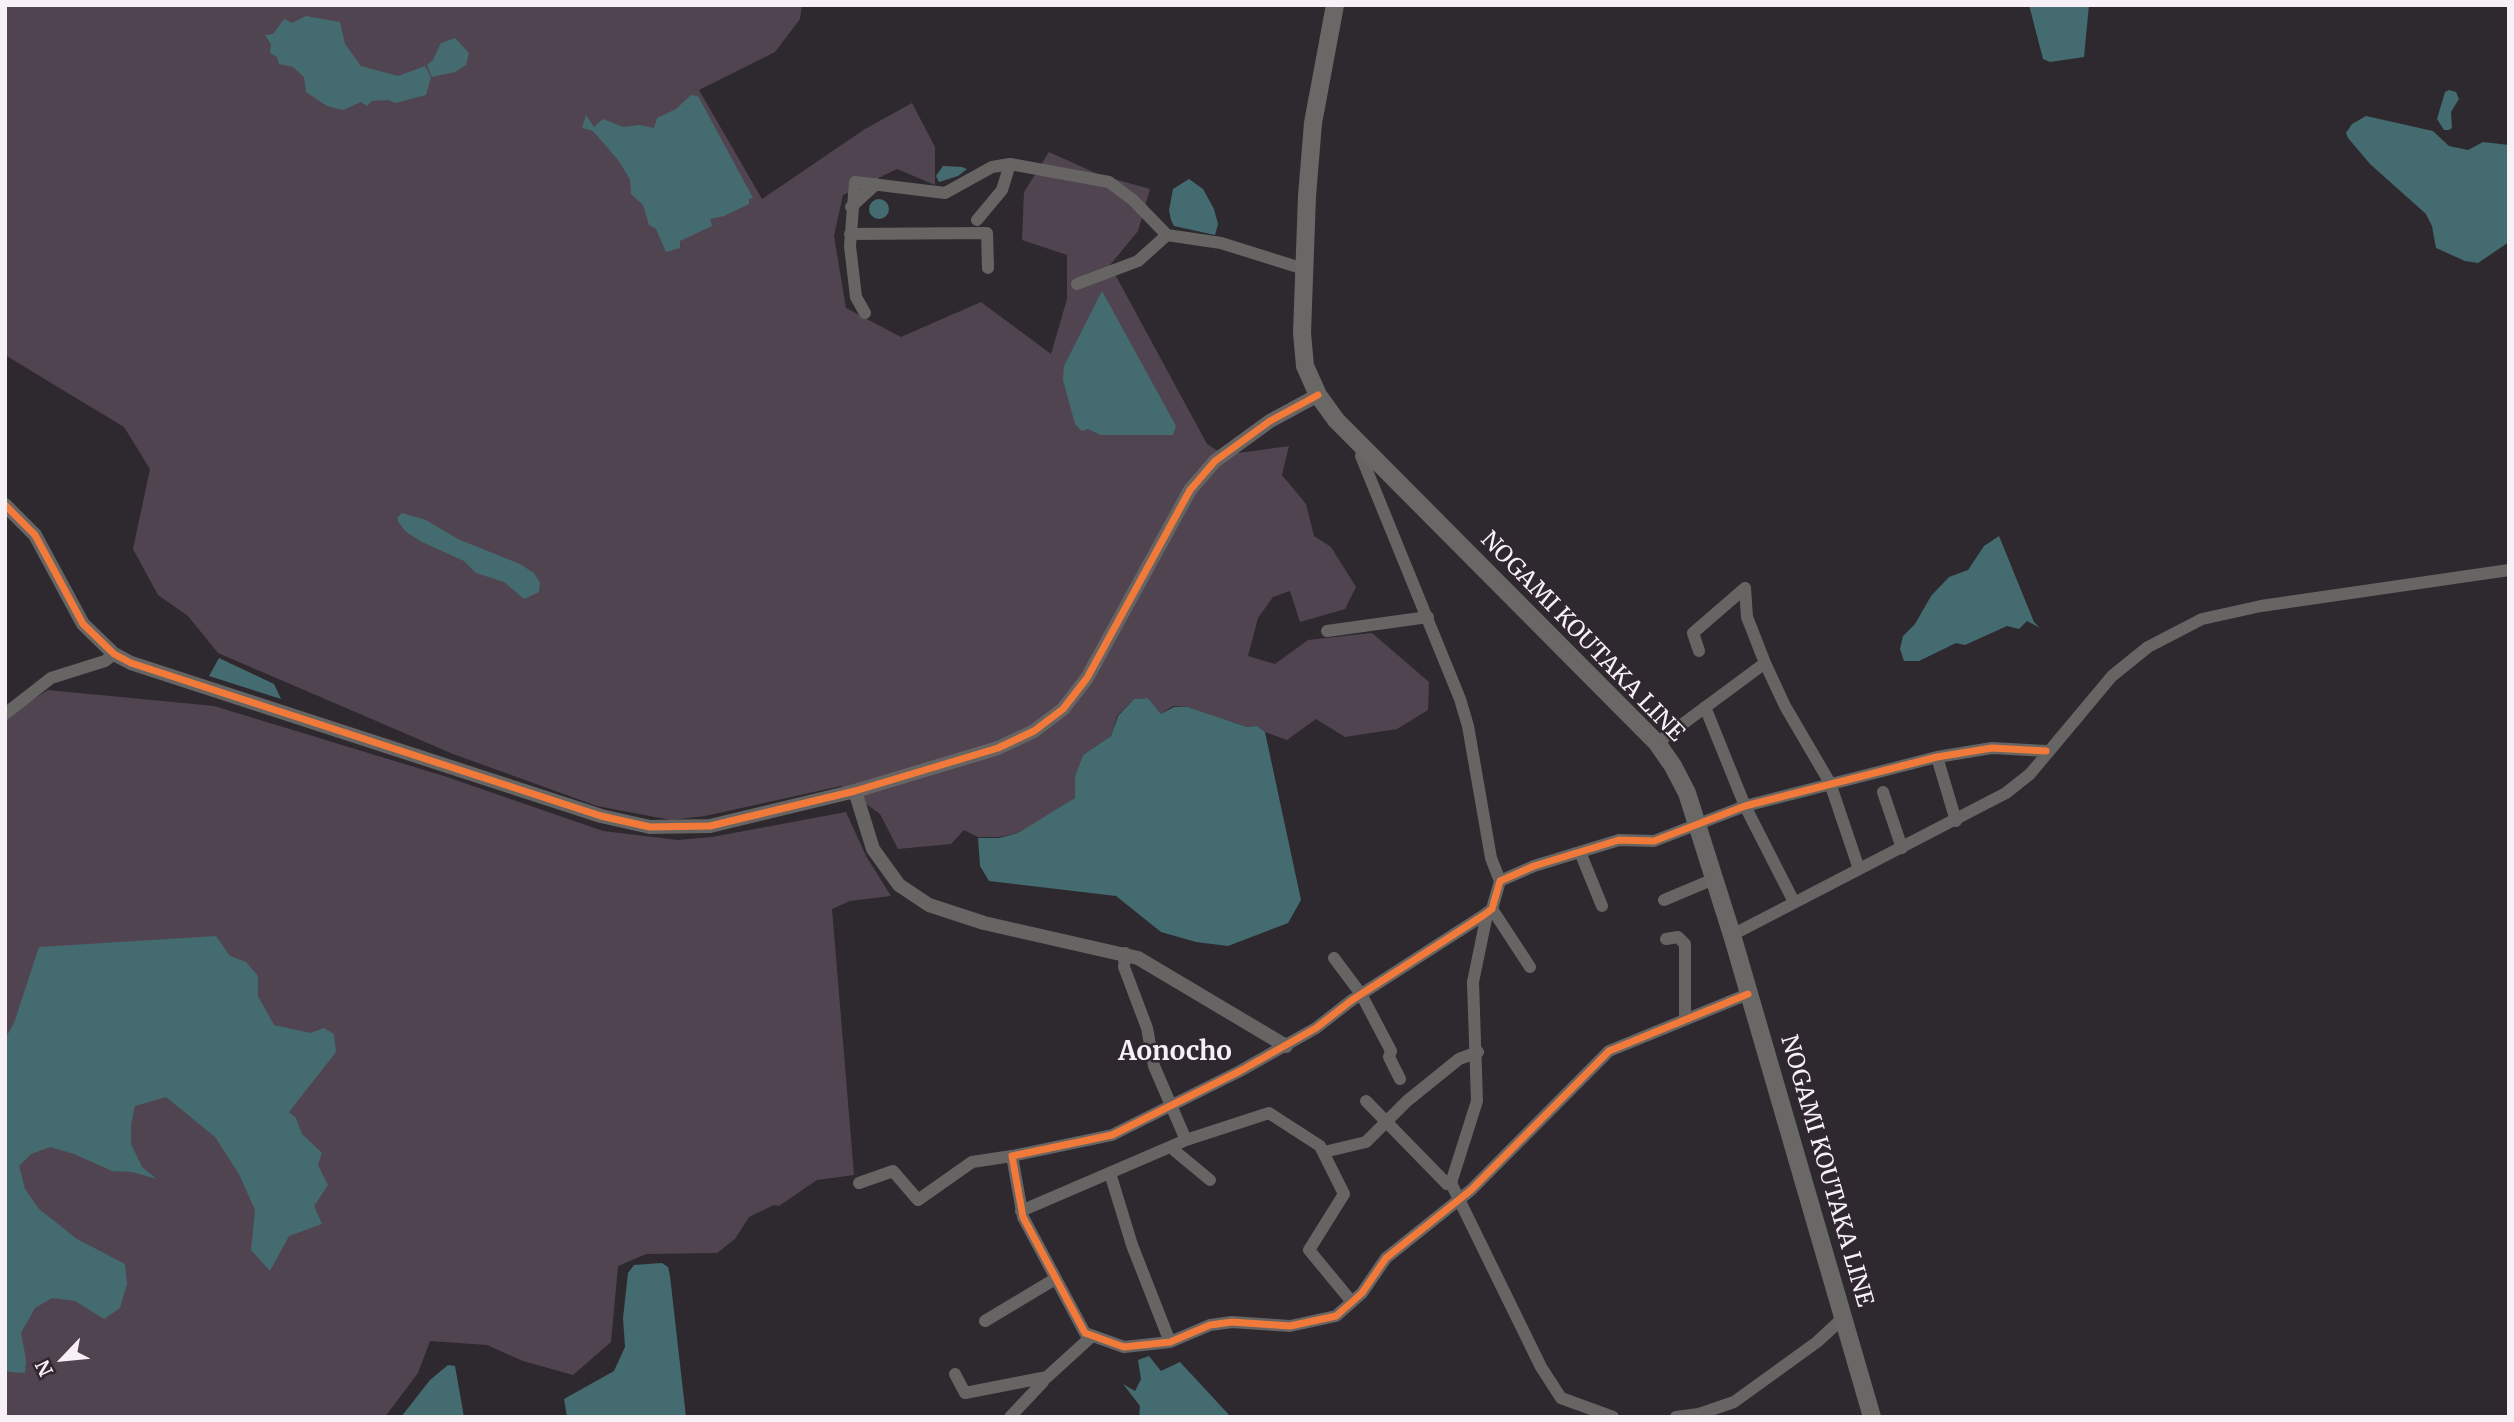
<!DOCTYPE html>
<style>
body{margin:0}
#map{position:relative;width:2514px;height:1422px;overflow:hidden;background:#2e292e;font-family:Merriweather,serif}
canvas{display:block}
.frame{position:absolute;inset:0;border:7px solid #f7f1f7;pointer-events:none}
.north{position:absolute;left:28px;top:1324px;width:70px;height:70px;-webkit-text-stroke:5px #302730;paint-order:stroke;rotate:244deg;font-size:19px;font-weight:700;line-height:28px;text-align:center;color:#f7f1f7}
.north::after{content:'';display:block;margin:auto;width:24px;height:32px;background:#f7f1f7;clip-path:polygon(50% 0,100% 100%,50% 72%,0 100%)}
</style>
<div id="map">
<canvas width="2514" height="1422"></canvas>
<div class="frame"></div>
<div class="north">N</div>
</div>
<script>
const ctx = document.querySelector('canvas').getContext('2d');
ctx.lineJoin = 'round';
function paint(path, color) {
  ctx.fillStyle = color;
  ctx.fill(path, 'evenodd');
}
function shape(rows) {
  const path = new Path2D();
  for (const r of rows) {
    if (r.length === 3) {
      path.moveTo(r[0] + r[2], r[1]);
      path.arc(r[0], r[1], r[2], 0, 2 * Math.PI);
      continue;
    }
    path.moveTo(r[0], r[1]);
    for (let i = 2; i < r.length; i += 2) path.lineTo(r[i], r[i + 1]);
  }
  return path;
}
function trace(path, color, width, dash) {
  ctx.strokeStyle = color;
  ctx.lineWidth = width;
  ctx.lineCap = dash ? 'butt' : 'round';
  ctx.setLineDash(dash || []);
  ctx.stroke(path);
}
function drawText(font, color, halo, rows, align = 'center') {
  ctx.font = font + ' Merriweather,serif';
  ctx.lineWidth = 5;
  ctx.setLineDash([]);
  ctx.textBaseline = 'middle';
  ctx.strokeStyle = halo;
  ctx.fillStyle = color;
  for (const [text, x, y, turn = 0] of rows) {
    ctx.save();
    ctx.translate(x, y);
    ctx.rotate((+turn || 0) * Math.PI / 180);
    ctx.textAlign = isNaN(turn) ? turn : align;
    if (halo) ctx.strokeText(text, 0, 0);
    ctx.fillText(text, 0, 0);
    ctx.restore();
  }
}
paint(shape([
 [5,5,802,5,800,19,775,52,699,90,762,199,865,129,912,103,935,147,935,185,897,169,843,195,834,236,846,308,901,337,981,302,1051,354,1067,299,1067,255,1022,240,1024,192,1049,152,1100,175,1150,189,1138,231,1110,265,1207,444,1224,455,1289,446,1282,475,1306,504,1314,536,1331,547,1356,587,1345,609,1300,622,1290,591,1273,597,1258,618,1248,656,1275,664,1308,640,1372,633,1429,682,1428,710,1397,729,1345,737,1316,719,1287,740,1265,732,1257,726,1247,727,1188,707,1173,706,1161,714,1148,698,1134,699,1117,716,1111,736,1083,755,1075,776,1075,798,1051,815,1018,833,999,837,978,837,964,830,951,844,898,849,880,814,841,786,705,816,671,820,597,806,453,754,218,653,188,616,158,595,133,549,150,469,124,427,5,355],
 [48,690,214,706,447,777,603,831,678,840,712,837,846,812,866,856,891,896,850,901,832,909,854,1175,817,1180,779,1206,774,1205,749,1217,735,1239,717,1253,646,1254,618,1266,611,1342,573,1375,523,1361,487,1345,430,1341,418,1373,385,1417,5,1417,5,717]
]), '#514451');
paint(shape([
 [2029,5,2089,5,2084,57,2050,62,2043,59],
 [306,16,340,22,345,44,361,66,398,76,425,66,431,77,426,95,395,103,388,100,372,101,367,106,361,102,343,110,327,106,306,92,304,77,293,67,279,64,277,57,270,53,271,44,265,35,273,34,284,19,292,23],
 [455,38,469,53,466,65,455,72,432,77,427,65,433,60,441,43],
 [2449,90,2456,92,2459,99,2451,112,2452,128,2449,130,2444,130,2437,119,2445,92],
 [691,95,698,96,753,198,749,199,749,204,724,216,710,219,712,226,680,241,680,248,666,252,656,229,649,225,643,205,631,194,630,179,618,160,593,131,582,128,586,115,594,127,603,119,623,127,640,125,654,128,657,118,676,109],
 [2366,116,2433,131,2449,146,2468,150,2483,142,2509,145,2509,242,2478,263,2465,261,2436,248,2432,226,2426,214,2370,164,2348,138,2346,133,2352,124],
 [943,166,962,167,967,169,958,176,939,182,936,176],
 [1189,179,1203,189,1214,209,1218,224,1215,235,1174,226,1171,220,1169,210,1173,189],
 [879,209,10],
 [1102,291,1176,426,1173,435,1101,435,1088,429,1082,431,1075,424,1063,380,1064,366],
 [402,513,426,520,458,539,520,564,534,573,540,583,539,592,524,599,504,582,476,573,464,561,422,542,406,532,399,523,397,518],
 [1999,536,2034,622,2040,628,2027,621,2019,629,2007,626,1965,645,1956,643,1919,661,1904,661,1900,649,1903,636,1915,624,1931,596,1949,577,1968,570,1984,546],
 [219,658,274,684,281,699,209,676],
 [1148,698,1161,714,1174,707,1188,707,1247,727,1257,726,1265,732,1301,900,1288,923,1228,946,1196,942,1161,932,1116,896,989,881,980,866,978,838,999,838,1018,833,1075,798,1075,776,1083,755,1111,736,1118,716,1134,699],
 [216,936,230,956,246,962,258,976,258,996,274,1025,310,1033,324,1028,334,1034,336,1052,289,1112,296,1118,302,1134,322,1153,318,1165,328,1185,314,1206,322,1224,289,1236,270,1271,251,1250,255,1210,239,1174,215,1137,166,1097,135,1106,131,1124,131,1144,142,1167,157,1179,132,1172,112,1171,74,1154,50,1147,31,1154,19,1166,25,1189,39,1209,77,1239,125,1264,127,1284,120,1308,104,1319,75,1301,52,1298,35,1308,21,1333,26,1359,25,1373,9,1372,5,1369,5,1039,14,1023,39,947],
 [662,1263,668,1267,670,1276,686,1417,567,1417,564,1399,614,1371,625,1347,623,1318,628,1273,634,1265],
 [1149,1356,1161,1371,1180,1362,1231,1417,1139,1417,1140,1406,1123,1384,1135,1391,1141,1379,1138,1360],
 [448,1365,455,1366,464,1417,401,1417,430,1380]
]), '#446b6f');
trace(shape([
 [851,207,876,184],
 [977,220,1002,190,1010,164],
 [850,234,987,233,988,268],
 [1077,284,1138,261,1167,235],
 [865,313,856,297,850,246,855,182,945,193,992,167,1010,164,1109,182,1133,200,1167,235,1221,243,1304,269],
 [1365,448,1361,456,1460,699,1468,726,1491,858,1500,881],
 [1745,588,1747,617,1765,663,1785,706,1830,783,1859,869],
 [1327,631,1428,617],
 [1699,651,1693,633,1745,588],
 [1705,707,1745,806,1794,902],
 [5,714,51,678,105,661,114,654],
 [1657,743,1765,663],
 [1937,757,1956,821],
 [1883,792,1902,848],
 [1580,852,1602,906],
 [1664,900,1714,879],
 [1492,909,1530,967],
 [1484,915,1486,919,1473,982,1477,1101,1451,1183,1541,1367,1561,1398,1613,1417],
 [1732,935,2006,793,2030,774,2112,676,2148,647,2202,619,2261,606,2509,570],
 [1666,939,1678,937,1685,944,1685,1019],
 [1125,953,1124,967,1147,1028,1154,1066,1186,1140],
 [1334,958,1361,994,1391,1051,1389,1057,1400,1079],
 [1748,994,1609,1051,1471,1190,1386,1258,1362,1293,1336,1316,1290,1326,1232,1322,1210,1325,1170,1342,1124,1347,1085,1333,1023,1217,1012,1156,1112,1135,1240,1071,1316,1028,1352,1000,1484,915,1492,909,1500,881,1534,866,1619,840,1654,841,1745,806,1937,757,1992,748,2046,751],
 [1366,1101,1447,1184,1451,1183],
 [1173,1146,1175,1151,1210,1180],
 [1324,1152,1366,1142,1407,1101,1459,1059,1478,1052],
 [1110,1173,1132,1245,1170,1342],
 [859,1183,893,1171,918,1200,972,1162,1012,1156],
 [1021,1211,1186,1140,1269,1113,1320,1146,1344,1194,1309,1250,1352,1302],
 [985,1321,1055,1279],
 [955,1374,965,1393,1047,1377,1092,1336],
 [1010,1417,1043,1382,1042,1378],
 [1676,1417,1699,1414,1734,1402,1817,1342,1844,1317]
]), '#666564', 12);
trace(shape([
 [5,505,35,535,83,624,114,654,131,663,601,816,650,827,710,826,855,791,998,748,1034,731,1063,709,1087,678,1190,490,1215,461,1270,421,1318,395],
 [855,791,873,849,899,885,929,905,984,923,1138,958,1286,1046]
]), '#666564', 14);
trace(shape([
 [1335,5,1313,123,1307,196,1302,333,1305,366,1318,395,1336,420,1657,743,1673,766,1687,793,1732,935,1872,1417]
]), '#696867', 18);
trace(shape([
 [5,505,35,535,83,624,114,654,131,663,601,816,650,827,710,826,855,791,998,748,1034,731,1063,709,1087,678,1190,490,1215,461,1270,421,1318,395],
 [1748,994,1609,1051,1471,1190,1386,1258,1362,1293,1336,1316,1290,1326,1232,1322,1210,1325,1170,1342,1124,1347,1085,1333,1023,1217,1012,1156,1112,1135,1240,1071,1316,1028,1352,1000,1484,915,1492,909,1500,881,1534,866,1619,840,1654,841,1745,806,1937,757,1992,748,2046,751]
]), '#f17a3a', 7);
drawText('23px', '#f7f1f7', '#302730', [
 ["NOGAMI KOUTAKA LINE",1582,637,46],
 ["NOGAMI KOUTAKA LINE",1826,1171,74]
]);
drawText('bold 26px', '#f7f1f7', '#302730', [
 ["Aonocho",1175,1053]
]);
</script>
